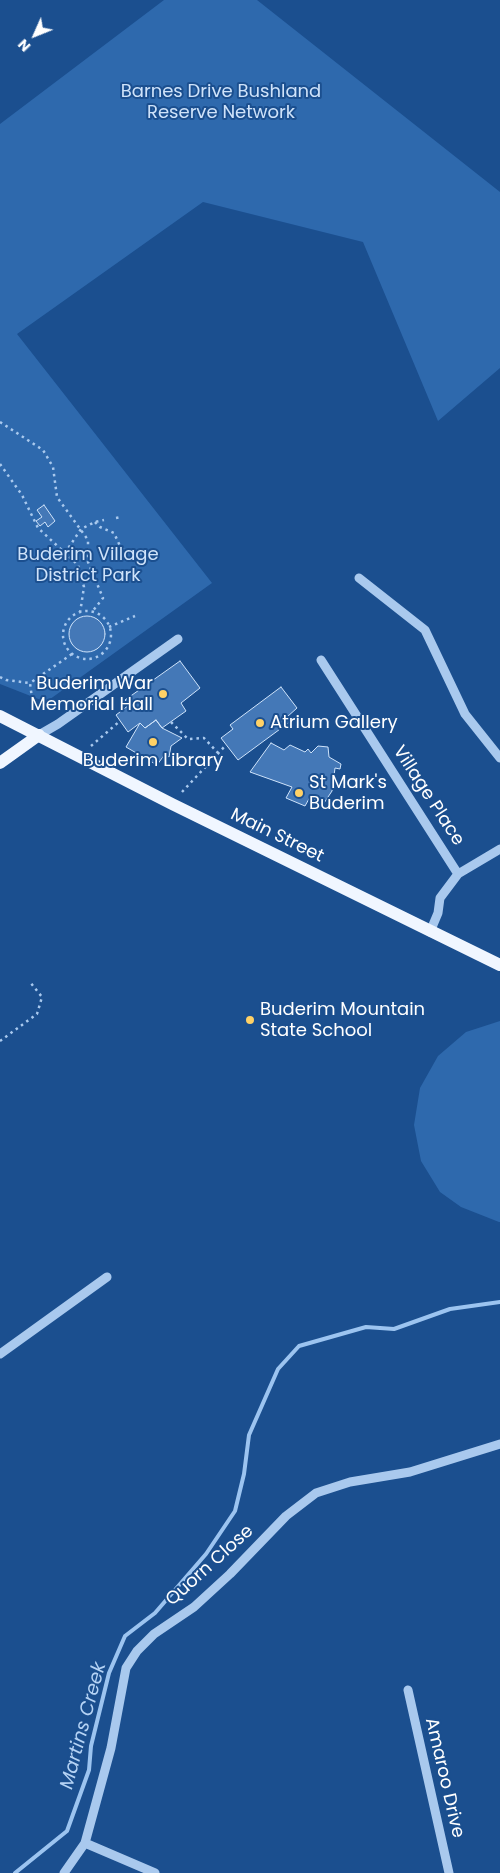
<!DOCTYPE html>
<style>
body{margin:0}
#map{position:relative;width:500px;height:1873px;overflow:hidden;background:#1b4f8f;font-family:Poppins,sans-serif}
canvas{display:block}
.north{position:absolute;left:10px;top:10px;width:50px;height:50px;-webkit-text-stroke:4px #1b4f8f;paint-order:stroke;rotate:226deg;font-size:14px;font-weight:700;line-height:20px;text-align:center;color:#fff}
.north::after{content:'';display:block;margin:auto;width:18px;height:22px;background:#fff;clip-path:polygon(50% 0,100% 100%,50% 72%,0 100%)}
</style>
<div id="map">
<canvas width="500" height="1873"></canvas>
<div class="north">N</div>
</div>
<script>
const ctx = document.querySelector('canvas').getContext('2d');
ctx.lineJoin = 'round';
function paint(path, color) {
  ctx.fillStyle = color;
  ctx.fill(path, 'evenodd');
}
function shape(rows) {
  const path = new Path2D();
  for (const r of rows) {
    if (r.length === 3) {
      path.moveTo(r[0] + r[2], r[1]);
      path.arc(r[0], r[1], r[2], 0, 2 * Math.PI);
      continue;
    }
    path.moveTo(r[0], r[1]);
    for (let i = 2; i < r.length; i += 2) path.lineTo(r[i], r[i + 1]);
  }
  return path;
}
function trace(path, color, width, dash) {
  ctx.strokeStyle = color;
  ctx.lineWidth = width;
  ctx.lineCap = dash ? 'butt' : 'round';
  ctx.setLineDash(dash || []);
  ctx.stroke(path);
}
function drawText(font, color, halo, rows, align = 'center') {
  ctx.font = font + ' Poppins,sans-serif';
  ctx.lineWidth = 4;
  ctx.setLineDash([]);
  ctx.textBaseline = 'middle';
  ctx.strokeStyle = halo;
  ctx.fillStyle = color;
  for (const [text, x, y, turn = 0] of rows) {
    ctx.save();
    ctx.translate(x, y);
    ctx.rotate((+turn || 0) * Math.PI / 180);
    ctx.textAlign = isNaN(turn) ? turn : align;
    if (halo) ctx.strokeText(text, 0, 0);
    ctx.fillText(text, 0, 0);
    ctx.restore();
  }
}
paint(shape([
 [164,0,257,0,500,192,500,368,438,421,363,242,203,202,17,334,212,583,46,702,0,684,0,124],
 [500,1021,500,1222,499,1222,461,1207,440,1192,421,1161,414,1125,420,1088,438,1056,466,1032]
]), '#2e69ad');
trace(shape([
 [15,1873,67,1831,89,1770,91,1746,109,1673,125,1636,155,1613,206,1554,235,1511,244,1474,249,1435,278,1369,299,1346,366,1327,394,1329,450,1309,500,1302]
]), '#9cc4f0', 4);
const building = shape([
 [44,505,55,521,48,527,45,522,40,526,36,521,42,517,37,510,44,505],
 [87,634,18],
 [180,661,200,688,181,703,186,711,162,728,156,720,145,728,140,723,128,732,116,715,129,705,125,700,180,661],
 [281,687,297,708,287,717,291,721,238,760,221,738,233,729,230,725,281,687],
 [156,720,162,728,182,738,171,746,169,757,165,754,157,765,126,747,140,723,145,728,156,720],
 [271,743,284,750,290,745,305,752,308,749,311,753,318,746,328,747,329,757,341,764,340,769,335,768,332,791,324,803,310,797,305,806,286,798,292,787,250,772,271,743]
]);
paint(building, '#4478b7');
trace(building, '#cfe3fa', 1);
trace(shape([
 [0,422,43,450,53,467,57,497,88,540,88,562,103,598,92,612],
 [0,464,22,495,38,528,78,565,84,587,80,613],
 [116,518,121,517],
 [95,522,100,527,114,533,120,546,126,552,146,554],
 [65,553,81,529,95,522,104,520],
 [87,635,24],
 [109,627,135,616],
 [0,677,6,680,30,683],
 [33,706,30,683,72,654],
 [171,722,188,739,204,738,218,753],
 [91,746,120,721],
 [182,792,226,745],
 [0,1041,37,1014,42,997,30,982]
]), '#a9c9ee', 2.5, [2.5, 4]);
trace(shape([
 [359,578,425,630,465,714,500,758],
 [321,660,458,874],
 [39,735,58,724,178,639],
 [430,932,438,913,440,898,458,874,500,849],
 [0,1354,107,1277],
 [408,1690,449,1873],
 [85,1843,155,1873],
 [64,1873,85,1843,111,1748,126,1668,137,1651,154,1634,194,1607,230,1574,286,1516,316,1493,350,1482,410,1472,500,1444]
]), '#a9c9ee', 9);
trace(shape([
 [0,716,172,804,500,965],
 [0,763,39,735]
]), '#f0f6ff', 12);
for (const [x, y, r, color] of [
 [163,694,5,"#ffd166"],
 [260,723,5,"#ffd166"],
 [153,742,5,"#ffd166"],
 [299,793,5,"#ffd166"],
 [250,1020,5,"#ffd166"]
]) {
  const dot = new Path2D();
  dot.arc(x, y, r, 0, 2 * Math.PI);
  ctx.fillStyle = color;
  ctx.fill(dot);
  trace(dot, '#1b4f8f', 2);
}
drawText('18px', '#cfe3fa', '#1b4f8f', [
 ["Barnes Drive Bushland",221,92],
 ["Reserve Network",221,113],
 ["Buderim Village",88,555],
 ["District Park",88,576]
]);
drawText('18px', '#fff', '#1b4f8f', [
 ["Buderim War",153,684,"right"],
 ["Memorial Hall",153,705,"right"],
 ["Atrium Gallery",270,723],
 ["Buderim Library",153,761,"center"],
 ["St Mark's",309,783],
 ["Buderim",309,804],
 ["Buderim Mountain",260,1010],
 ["State School",260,1031]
], 'left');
drawText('18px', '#fff', '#1b4f8f', [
 ["Village Place",428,796,57],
 ["Main Street",277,836,26],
 ["Quorn Close",210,1566,-42],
 ["Amaroo Drive",444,1778,77]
]);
drawText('italic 19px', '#b5d3f5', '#1b4f8f', [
 ["Martins Creek",84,1726,-75]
]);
</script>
